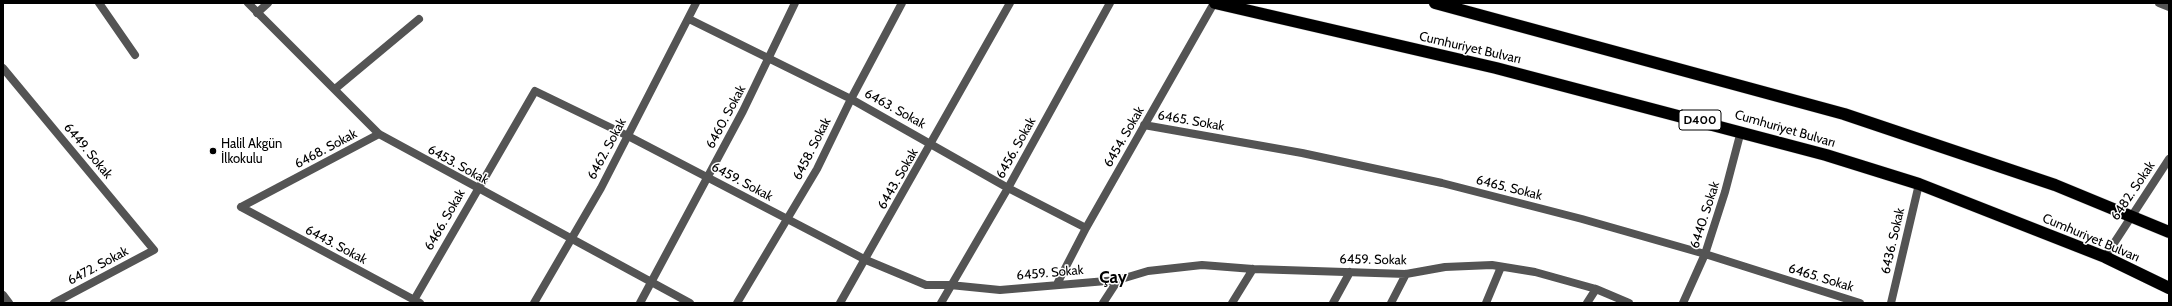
<!DOCTYPE html>
<meta charset="utf-8">
<style>
body{margin:0}
#map{position:relative;width:2172px;height:306px;overflow:hidden;background:#fff;font-family:Cabin,sans-serif}
canvas{display:block}
.frame{position:absolute;inset:0;border:4px solid #000;pointer-events:none}
</style>
<div id="map">
<canvas width="2172" height="306"></canvas>
<div class="frame"></div>
</div>
<script>
const ctx = document.querySelector('canvas').getContext('2d');
ctx.lineJoin = 'round';
function shape(rows) {
  const path = new Path2D();
  for (const r of rows) {
    path.moveTo(r[0], r[1]);
    for (let i = 2; i < r.length; i += 2) path.lineTo(r[i], r[i + 1]);
  }
  return path;
}
function trace(path, color, width, dash) {
  ctx.strokeStyle = color;
  ctx.lineWidth = width;
  ctx.lineCap = dash ? 'butt' : 'round';
  ctx.setLineDash(dash || []);
  ctx.stroke(path);
}
function drawText(font, color, halo, rows, align = 'center') {
  ctx.font = font + ' Cabin,sans-serif';
  ctx.lineWidth = 3;
  ctx.setLineDash([]);
  ctx.textBaseline = 'middle';
  ctx.strokeStyle = halo;
  ctx.fillStyle = color;
  for (const [text, x, y, turn = 0] of rows) {
    ctx.save();
    ctx.translate(x, y);
    ctx.rotate((+turn || 0) * Math.PI / 180);
    ctx.textAlign = isNaN(turn) ? turn : align;
    if (halo) ctx.strokeText(text, 0, 0);
    ctx.fillText(text, 0, 0);
    ctx.restore();
  }
}
const highway = shape([
 [1215,3,1496,68,1826,155,1919,184,2105,257,2169,288],
 [1435,3,1844,114,2055,185,2169,232]
]);
trace(highway, '#dbdbdb', 13);
trace(shape([
 [99,3,135,55],
 [248,3,379,134,690,303],
 [2159,3,2169,7],
 [257,13,268,3],
 [689,19,851,99,1008,188,1086,228],
 [3,68,154,250,54,303],
 [335,89,419,19],
 [1144,125,1302,153,1442,183,1582,219,1705,254,1860,303],
 [241,207,420,303],
 [241,207,379,134],
 [2105,257,2169,159],
 [1057,284,1086,228,1214,3],
 [3,295,9,303],
 [414,300,535,91,628,136,866,260,926,285,950,285,1000,290,1118,280,1148,271,1202,265,1253,269,1406,274,1445,267,1492,265,1535,272,1596,289,1629,303],
 [534,303,601,188,696,3],
 [640,303,743,111,795,3],
 [737,303,817,169,851,99,902,3],
 [840,303,1010,3],
 [941,303,1008,188,1110,3],
 [1103,303,1118,280],
 [1232,303,1253,269],
 [1333,303,1350,272],
 [1391,303,1406,274],
 [1486,303,1501,267],
 [1587,303,1596,289],
 [1683,303,1705,254,1725,192,1741,131],
 [1891,303,1919,184]
]), '#545454', 8);
trace(highway, '#000', 12);
for (const [x, y, r, color] of [
 [213,151,4,"#000"]
]) {
  const dot = new Path2D();
  dot.arc(x, y, r, 0, 2 * Math.PI);
  ctx.fillStyle = color;
  ctx.fill(dot);
  trace(dot, '#fff', 1.5);
}
for (const [x, y, w] of [
 [1700,120,42]
]) {
  const box = new Path2D();
  box.roundRect(x - w / 2, y - 10, w, 20, 3);
  ctx.fillStyle = '#fff';
  ctx.fill(box);
  trace(box, '#000', 1);
}
drawText('bold 12px', '#000', null, [
 ["D400",1700,120]
]);
drawText('13px', '#000', '#fff', [
 ["Cumhuriyet Bulvarı",1470,48,13],
 ["6463. Sokak",895,109,29],
 ["6460. Sokak",726,117,-62],
 ["6465. Sokak",1191,121,10],
 ["Cumhuriyet Bulvarı",1785,129,16],
 ["6454. Sokak",1124,137,-60],
 ["6456. Sokak",1016,148,-61],
 ["6468. Sokak",326,149,-28],
 ["6462. Sokak",607,149,-62],
 ["6458. Sokak",812,149,-63],
 ["6449. Sokak",88,151,50],
 ["6453. Sokak",458,165,29],
 ["6443. Sokak",898,179,-60],
 ["6459. Sokak",742,182,28],
 ["6465. Sokak",1509,188,14],
 ["6482. Sokak",2133,191,-56],
 ["6440. Sokak",1705,215,-72],
 ["6466. Sokak",445,220,-60],
 ["Cumhuriyet Bulvarı",2091,238,23],
 ["6436. Sokak",1893,241,-77],
 ["6443. Sokak",336,245,28],
 ["6459. Sokak",1373,260,1],
 ["6472. Sokak",98,266,-28],
 ["6459. Sokak",1050,273,-5],
 ["6465. Sokak",1821,278,17]
]);
drawText('13px', '#000', '#fff', [
 ["Halil Akgün",221,144],
 ["İlkokulu",221,159]
], 'left');
drawText('bold 17px', '#000', '#fff', [
 ["Çay",1113,278]
]);
</script>
